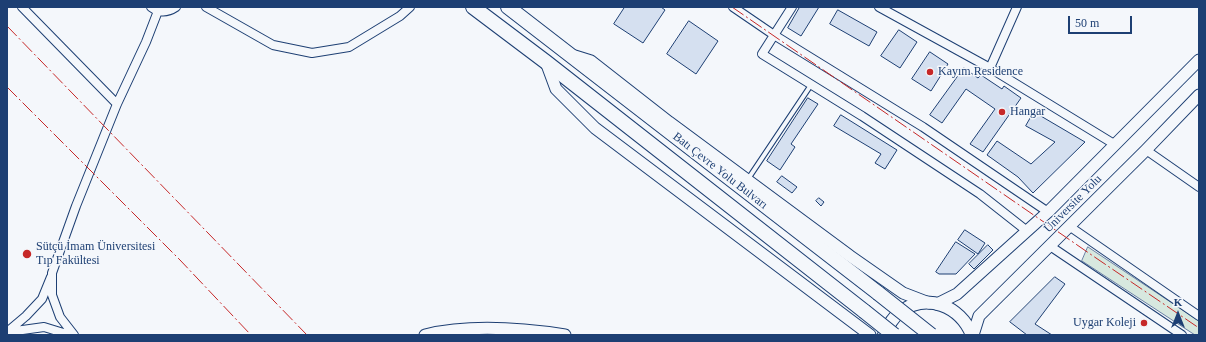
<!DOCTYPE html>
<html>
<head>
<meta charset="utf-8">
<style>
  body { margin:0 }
  #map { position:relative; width:1206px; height:342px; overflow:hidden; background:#f4f7fb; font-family:"Times New Roman",serif }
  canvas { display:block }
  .frame { position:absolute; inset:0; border:8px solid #1d3f73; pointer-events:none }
  .north { position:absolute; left:1158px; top:294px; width:40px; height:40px; -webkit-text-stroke:3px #f4f7fb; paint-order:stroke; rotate:0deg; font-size:11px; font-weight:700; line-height:16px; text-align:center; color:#1d3f73 }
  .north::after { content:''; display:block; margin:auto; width:14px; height:18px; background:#1d3f73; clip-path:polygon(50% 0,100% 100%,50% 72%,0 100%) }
  .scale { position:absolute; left:1068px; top:16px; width:64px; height:18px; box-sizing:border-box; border:2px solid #1d3f73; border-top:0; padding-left:5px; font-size:12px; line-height:14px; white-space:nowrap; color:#1d3f73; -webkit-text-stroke:3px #f4f7fb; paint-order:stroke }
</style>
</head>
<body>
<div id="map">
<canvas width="1206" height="342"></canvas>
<div class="frame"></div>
<div class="north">K</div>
<div class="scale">50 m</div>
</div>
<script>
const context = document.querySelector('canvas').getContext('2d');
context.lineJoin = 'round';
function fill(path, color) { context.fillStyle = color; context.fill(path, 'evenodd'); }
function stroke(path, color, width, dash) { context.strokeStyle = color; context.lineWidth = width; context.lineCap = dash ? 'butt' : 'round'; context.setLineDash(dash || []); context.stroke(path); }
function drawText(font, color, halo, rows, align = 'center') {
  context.font = font + ' "Times New Roman",serif'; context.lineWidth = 3; context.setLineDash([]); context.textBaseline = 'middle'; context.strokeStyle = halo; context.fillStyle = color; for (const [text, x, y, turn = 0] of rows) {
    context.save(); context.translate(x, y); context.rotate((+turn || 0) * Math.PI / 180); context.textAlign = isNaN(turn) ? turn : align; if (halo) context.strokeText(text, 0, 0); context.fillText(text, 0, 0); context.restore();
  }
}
const green = new Path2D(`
  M1088 247 1199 321V335H1195L1082 261Z`);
const building = new Path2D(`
  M625 7H661L665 10 643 43 614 24Z
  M800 7H819L801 36 788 28Z
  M838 10 877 32 869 46 830 24Z
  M689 21 718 41 696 74 667 54Z
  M899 30 917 42 900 68 881 56Z
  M930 52 948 64 931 91 912 79Z
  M964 68 978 78 981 75 1002 89 1004 86 1021 98 983 152 970 144 995 109 966 89 942 123 930 115Z
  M808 98 818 104 791 144 795 147 780 170 767 161Z
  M1034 112 1085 142 1033 193 1018 177 987 155 997 141 1031 164 1055 142 1026 126Z
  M841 115 897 150 885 169 875 163 881 154 834 126Z
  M782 176 797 187 792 193 777 182Z
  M819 198 824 202 821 206 816 201Z
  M965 230 985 243 978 254 958 240Z
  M956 242 975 254 956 274H939L936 272Z
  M988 245 993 250 974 269 969 264Z
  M1055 277 1065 284 1035 324 1052 335H1027L1010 322Z`);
const lane = new Path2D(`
  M748 179 811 85`);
const street = new Path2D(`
  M22 7 117 104
  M151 7C159 13 167 13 176 7
  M206 7 273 45 312 53 349 47 400 16 410 7
  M733 7 774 35 923 127 1048 212
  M792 7 762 54 862 116 980 194 1027 231
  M879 7 990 68 1114 144
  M990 68 1017 7
  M1146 150 1199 187
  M1069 226 1199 316
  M1050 246 1182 335
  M7 332 26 316 42 299 51 277
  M8 332 44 327 70 335
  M74 335 60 317 52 295V273L76 206 117 104 146 42 158 11`);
const secondary = new Path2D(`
  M575 56 591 61 669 122 850 256 903 293 929 303
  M546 62 556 89 595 128 870 335
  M937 304 957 294 1048 212 1199 60
  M425 335C470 324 520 328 565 335
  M973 335 979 316 1146 150 1199 95`);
const primary = new Path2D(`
  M884 335C888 326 892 318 900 312 927 292 960 306 972 335`);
const highway = new Path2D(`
  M473 7 546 62 864 311
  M508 7 878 293`);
const highwayBridge = new Path2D(`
  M878 293 931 335
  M864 311 894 335`);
const power = new Path2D(`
  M732 7 1096 258 1199 328
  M7 26 307 335
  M7 87 180 260 251 335`);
const markers = [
  [930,72,4,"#c62828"],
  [1002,112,4,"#c62828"],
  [27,254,5,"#c62828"],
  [1144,323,4,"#c62828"]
];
const poiNames = [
  ["Kayım Residence",938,72],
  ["Hangar",1010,112],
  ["Sütçü İmam Üniversitesi",36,247],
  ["Tıp Fakültesi",36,261],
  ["Uygar Koleji",1136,323,"right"]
];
const streetNames = [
  ["Batı Çevre Yolu Bulvarı",720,171,38],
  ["Üniversite Yolu",1073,204,-45]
];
fill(green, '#d7e8df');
stroke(green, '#687fa3', 1);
fill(building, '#d5e0f0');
stroke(building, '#1d3f73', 1);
stroke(lane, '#1d3f73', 6);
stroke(street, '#1d3f73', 10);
stroke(secondary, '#1d3f73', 13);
stroke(primary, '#1d3f73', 14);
stroke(highway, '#1d3f73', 16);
stroke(lane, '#f4f7fb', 4);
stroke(street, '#f4f7fb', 8);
stroke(secondary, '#f4f7fb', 11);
stroke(primary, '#f4f7fb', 12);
stroke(highway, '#f4f7fb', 14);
stroke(highwayBridge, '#1d3f73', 16, []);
stroke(highwayBridge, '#f4f7fb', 14);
stroke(power, '#c62828', 1, [14, 3, 2, 3]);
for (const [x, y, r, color] of markers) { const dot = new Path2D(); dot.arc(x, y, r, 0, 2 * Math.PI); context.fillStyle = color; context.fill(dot); stroke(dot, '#f4f7fb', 1.5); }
drawText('12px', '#1d3f73', '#f4f7fb', poiNames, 'left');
drawText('12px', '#1d3f73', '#f4f7fb', streetNames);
</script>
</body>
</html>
